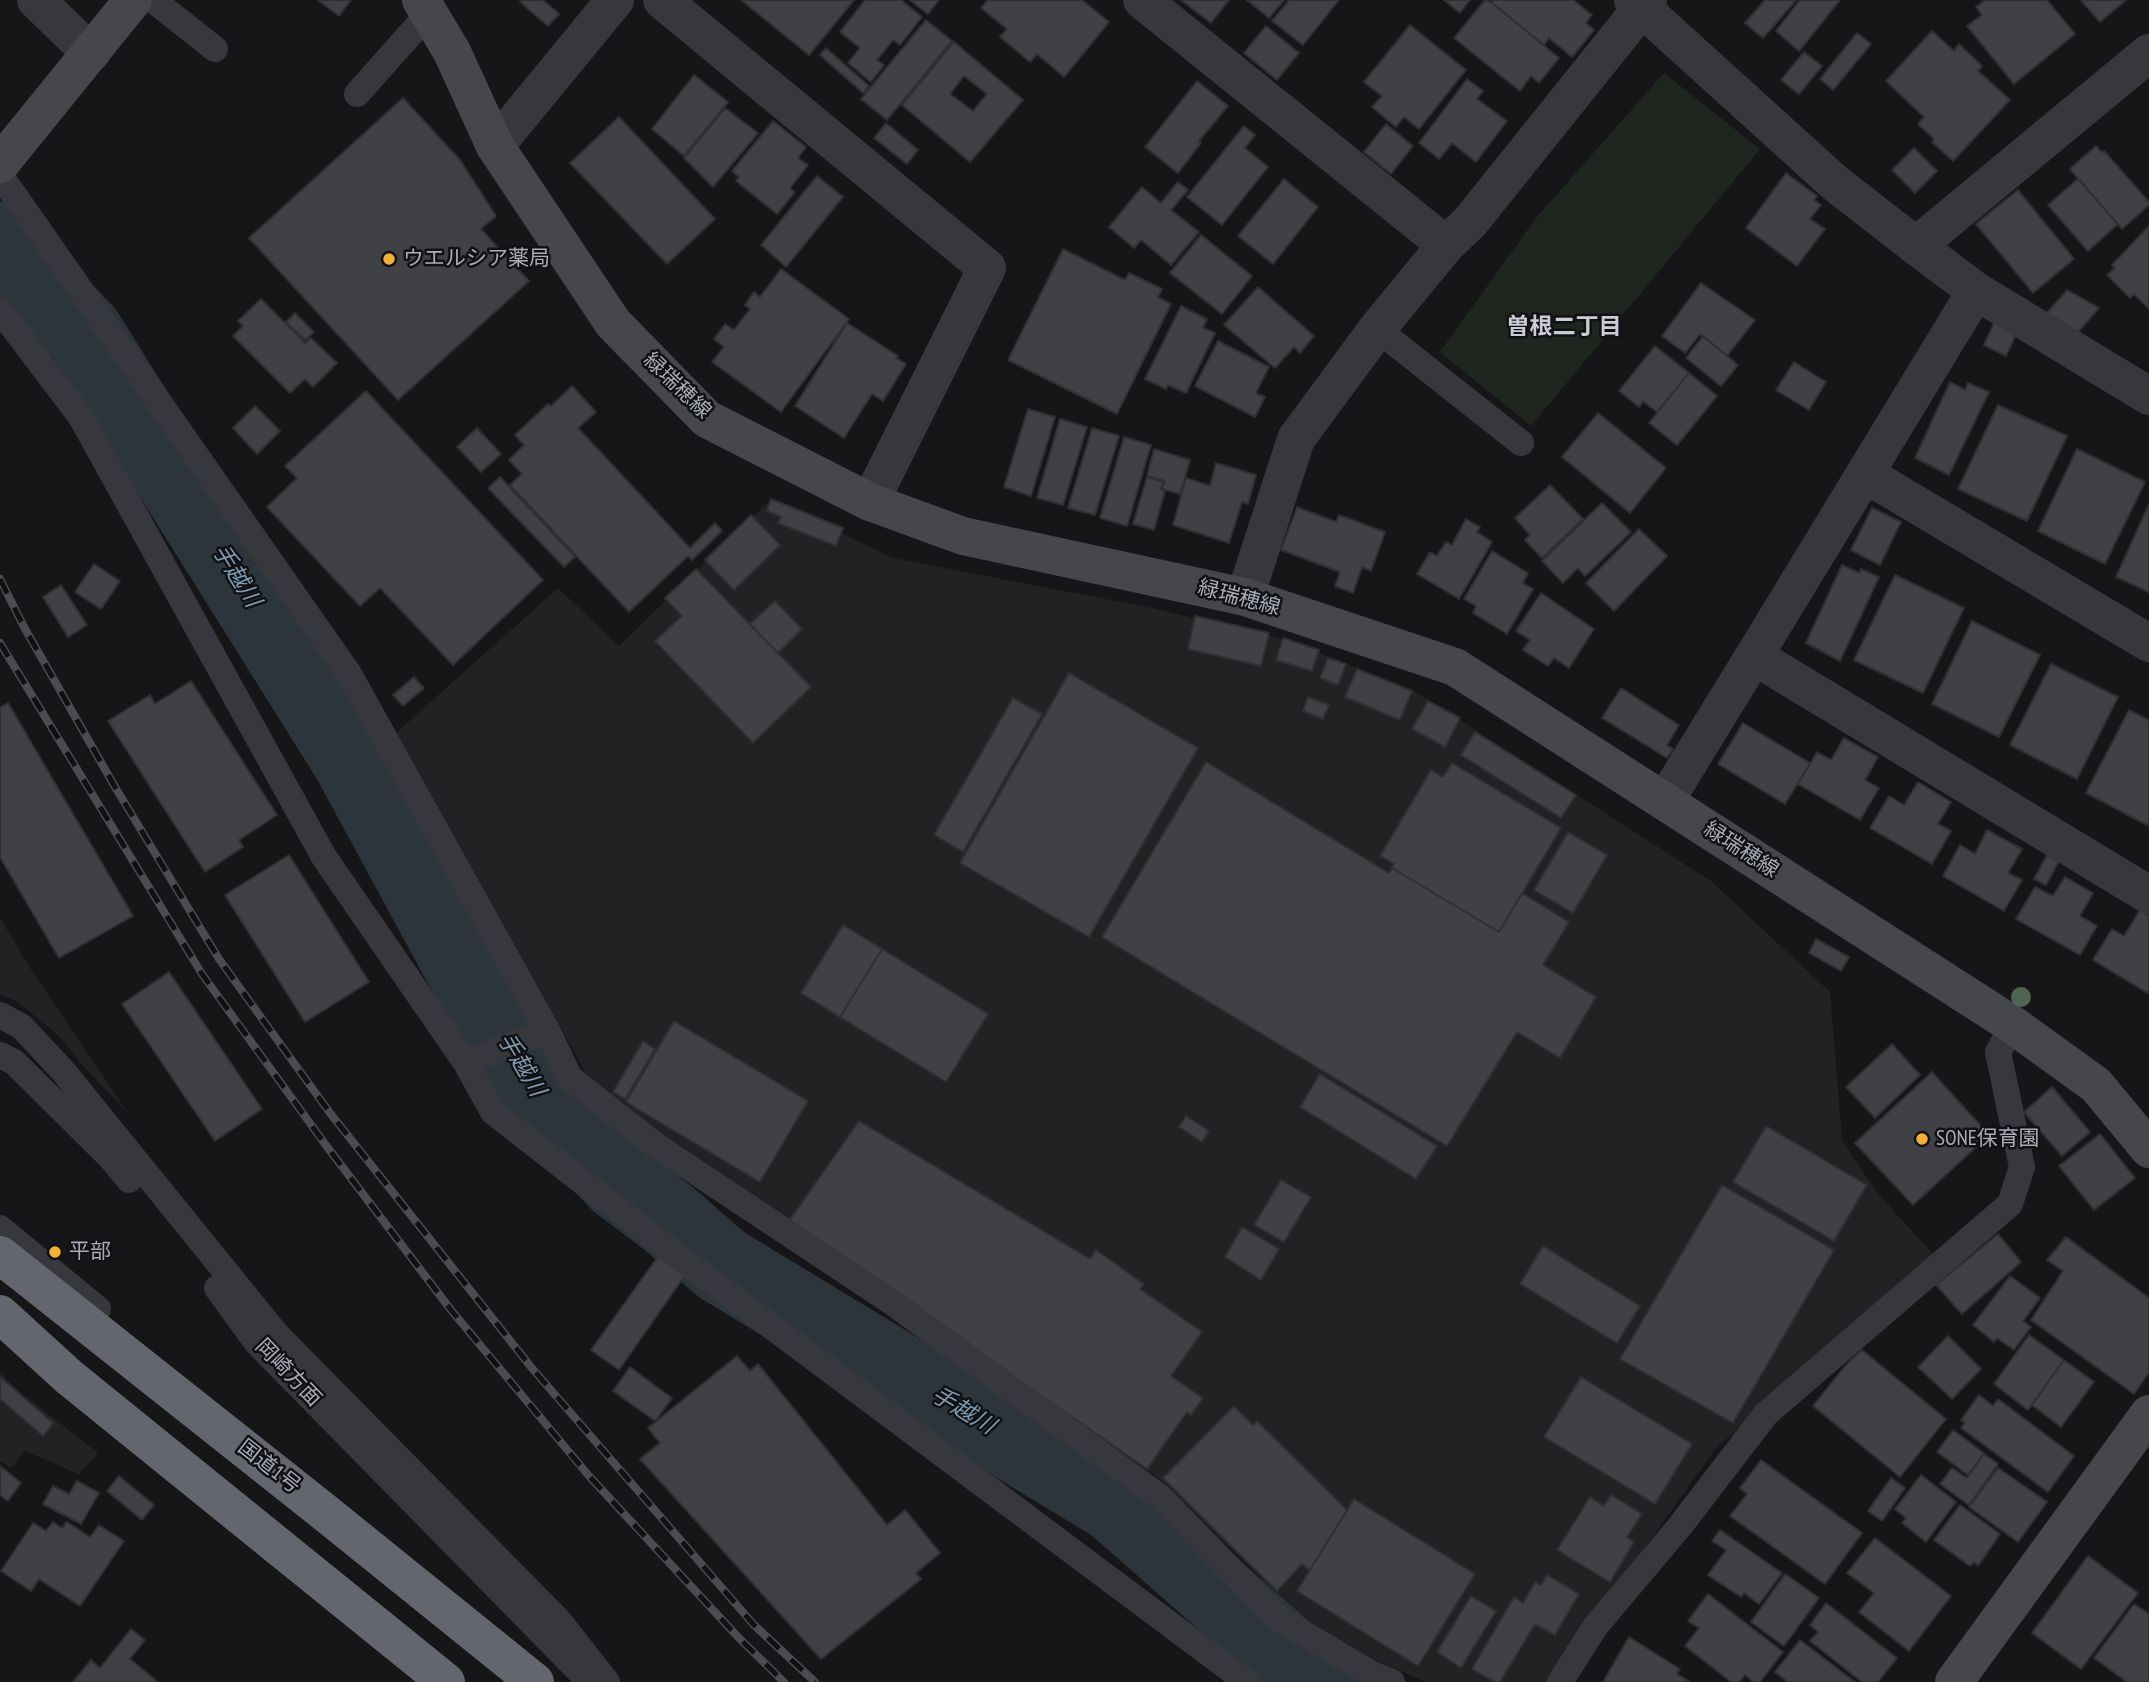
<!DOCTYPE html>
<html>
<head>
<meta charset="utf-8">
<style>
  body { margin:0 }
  canvas { display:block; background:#161618 }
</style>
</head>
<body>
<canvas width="2149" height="1682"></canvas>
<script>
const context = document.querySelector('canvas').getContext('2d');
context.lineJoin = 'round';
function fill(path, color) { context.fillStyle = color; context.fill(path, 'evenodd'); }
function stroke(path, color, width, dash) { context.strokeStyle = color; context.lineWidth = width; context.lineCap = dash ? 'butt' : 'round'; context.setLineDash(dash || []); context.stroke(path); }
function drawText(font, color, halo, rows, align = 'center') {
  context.font = font + ' "PT Sans Narrow","Noto Sans JP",sans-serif'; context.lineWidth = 5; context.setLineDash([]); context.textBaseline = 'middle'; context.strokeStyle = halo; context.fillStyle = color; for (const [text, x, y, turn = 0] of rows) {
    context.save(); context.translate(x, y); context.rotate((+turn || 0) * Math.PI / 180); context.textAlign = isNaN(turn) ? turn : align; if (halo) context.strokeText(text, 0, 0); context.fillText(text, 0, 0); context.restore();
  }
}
const built = new Path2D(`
  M770 500 893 558 1152 608 1289 641 1413 690 1711 881 1830 992 1842 1140 1878 1194 1934 1255 1716 1448 1549 1682H1427L1345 1648 1294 1610 1158 1478 617 1109 591 1082 396 733 558 588 619 646Z
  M0 918 30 968 128 1113 87 1070 58 1035 17 1001 0 995Z
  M0 1373 20 1392 98 1453 79 1474 25 1451 11 1468 0 1461Z`);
const green = new Path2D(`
  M1664 73 1760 149 1531 426 1440 352 1536 218Z`);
const river = new Path2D(`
  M0 241 10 255 84 333 351 759 460 960 535 1093 620 1182 668 1218 722 1265 1116 1504 1310 1675 1324 1682`);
const building = new Path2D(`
  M318 0H351L339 16Z
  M522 0H543L559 14 548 26 520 2Z
  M741 0H854L809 55Z
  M865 0H901L922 17 900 45 893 40 877 60 884 65 871 82 848 63 860 48 840 32Z
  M910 0H939L928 14Z
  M988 0H1082L1109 22 1064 77 1037 54 1030 62 1000 37 1007 29 981 8Z
  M1181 0H1229L1211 23Z
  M1247 0H1284L1269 18Z
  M1289 0H1339L1303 45 1272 21Z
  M1444 0H1470L1460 13Z
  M1485 0 1491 2 1559 58 1539 83 1531 76 1520 91 1454 38Z
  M1493 0H1573L1592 15 1586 23 1594 30 1572 57 1549 38 1544 45 1491 2Z
  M1765 0H1796L1763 38 1745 23Z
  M1800 0H1840L1799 51 1776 31Z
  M1985 0H2047L2075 34 2014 84 1967 26 1982 15 1976 7Z
  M2081 0H2126L2100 22Z
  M926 20 952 41 887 120 861 99Z
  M1410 25 1466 70 1419 129 1404 117 1396 127 1372 107 1382 96 1364 82Z
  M1266 26 1299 53 1277 80 1244 53Z
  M1932 31 1954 51 1959 44 1982 66 1978 71 2010 100 1953 161 1932 142 1934 139 1918 124 1924 117 1886 81Z
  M1857 33 1871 44 1833 90 1820 79Z
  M954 42 1023 100 970 162 902 105ZM964 76 987 94 973 111 950 94Z
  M826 48 869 86 863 93 820 55Z
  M1804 52 1822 66 1799 94 1781 80Z
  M694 75 728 102 684 156 652 129Z
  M1467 79 1483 91 1477 99 1507 121 1476 162 1452 143 1439 159 1419 143Z
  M1197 81 1228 106 1199 141 1201 143 1178 173 1145 147Z
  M403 98 460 160 496 216 481 229 529 281 398 400 249 238Z
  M725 108 758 133 713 187 684 158Z
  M619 117 715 219 667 264 570 163Z
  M773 121 806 147 798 158 808 165 790 188 795 192 777 214 736 181 739 177 732 171Z
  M886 123 918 150 907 164 874 138Z
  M1386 124 1413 146 1391 174 1364 152Z
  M1244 126 1255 135 1245 148 1268 167 1222 225 1187 197Z
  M2096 146 2102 152 2104 151 2149 202V205L2122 229 2070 169Z
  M1914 148 1937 171 1915 193 1892 170Z
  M1786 173 1817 196 1814 200 1821 205 1810 219 1825 229 1797 266 1746 228Z
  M817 176 843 197 786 267 761 245Z
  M1284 179 1318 207 1273 264 1238 236Z
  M2078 179 2118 224 2088 251 2048 205Z
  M1178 182 1188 190 1171 210 1199 232 1171 265 1141 240 1134 248 1109 227 1142 187 1161 203Z
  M2018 190 2074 259 2033 293 1976 224Z
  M2149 226V307L2148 308 2134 294 2130 298 2107 275 2115 268 2112 265Z
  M1201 235 1252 276 1222 314 1170 273Z
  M1063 249 1125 280 1129 273 1162 289 1158 297 1171 304 1117 414 1008 360Z
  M781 269 849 319 781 412 712 362 724 347 714 339 725 324 734 330 750 309 745 305 754 292 760 297Z
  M1701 283 1755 320 1727 356 1700 334 1685 353 1662 336Z
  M1258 287 1314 336 1300 353 1294 347 1275 368 1224 325Z
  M2067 290 2099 308 2078 332 2046 314Z
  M261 299 305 343 311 338 337 363 313 387 305 379 290 393 233 336 243 326 238 321Z
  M1181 306 1207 319 1203 328 1215 333 1186 393 1168 385 1166 389 1145 379Z
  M295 313 314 332 305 340 286 322Z
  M1995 321 2017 332 2006 356 1984 345Z
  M847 323 898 356 896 358 906 364 883 401 872 394 844 438 795 406Z
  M1703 336 1738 365 1721 386 1686 358Z
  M1218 341 1269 367 1256 393 1265 397 1255 417 1195 386Z
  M1655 346 1689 373 1657 412 1643 401 1639 407 1619 391Z
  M1794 362 1826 382 1809 410 1776 390Z
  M1689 373 1717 396 1677 445 1649 423Z
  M1950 382 1965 390 1968 383 1989 392 1949 475 1915 458Z
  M572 386 596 412 578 428 690 548 715 523 722 531 692 560 688 556 629 612 510 485 522 474 509 460 524 445 515 435 548 404 551 406Z
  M366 391 543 580 453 665 380 588 360 606 267 507 297 478 285 466Z
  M1998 405 2067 436 2027 521 1958 489Z
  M255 406 280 431 257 454 233 428Z
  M1028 409 1055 417 1031 496 1004 487Z
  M1598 413 1666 468 1630 513 1562 457Z
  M1060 419 1087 427 1063 505 1037 498Z
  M477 428 501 454 481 472 457 447Z
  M1092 428 1119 436 1095 515 1068 508Z
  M1124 437 1151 445 1127 526 1100 518Z
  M1154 449 1190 460 1180 494 1162 489 1165 481 1147 476Z
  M2077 449 2145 482 2105 564 2038 531Z
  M1216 463 1256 475 1248 504 1242 502 1229 543 1173 525 1186 478 1210 486Z
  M500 477 575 557 564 567 488 488Z
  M1147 477 1163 482 1161 489 1165 491 1154 530 1133 524Z
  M1550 485 1583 519 1542 558 1525 540 1530 535 1515 518Z
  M771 499 843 528 836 546 778 523 781 517 767 511Z
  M1602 503 1631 532 1585 576 1578 568 1563 583 1542 561Z
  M2149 504V592L2116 577Z
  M1297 507 1336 522 1339 515 1385 532 1371 571 1362 567 1353 593 1335 586 1340 572 1281 550Z
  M1872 508 1901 522 1880 565 1851 550Z
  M751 515 780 545 734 590 705 560Z
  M1466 519 1480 527 1477 532 1492 542 1459 599 1417 574 1430 552 1437 556 1446 542 1452 545Z
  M1639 529 1667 556 1614 611 1586 583Z
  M1492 551 1528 573 1523 583 1533 589 1507 634 1473 613 1476 606 1464 599Z
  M94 564 120 581 101 609 75 592Z
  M1842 565 1859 573 1861 569 1879 577 1840 661 1806 643Z
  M696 569 811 687 753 743 655 641 682 616 665 598Z
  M1895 575 1964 608 1923 693 1854 660Z
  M61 585 87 625 68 637 43 597Z
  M1541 593 1594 629 1569 668 1554 658 1548 666 1523 650 1530 640 1516 631Z
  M775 601 802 629 778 653 750 624Z
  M1195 616 1269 633 1261 666 1188 649Z
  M1972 621 2040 655 1999 737 1932 704Z
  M1283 638 1319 650 1312 671 1276 660Z
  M1328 658 1346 664 1338 685 1320 678Z
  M2051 664 2118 697 2077 779 2010 745Z
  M1357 669 1412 691 1400 720 1345 697Z
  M1069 673 1198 748 1089 937 960 863Z
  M414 677 424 688 403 706 393 695Z
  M191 681 277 815 239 840 243 847 205 872 108 721 150 695 155 704Z
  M1621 688 1679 725 1667 745 1673 749 1667 758 1602 718Z
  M1308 697 1329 705 1323 719 1303 711Z
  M1013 698 1042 714 963 852 934 835Z
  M1428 701 1460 718 1445 747 1412 729Z
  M8 703 133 916 59 958 0 857V708Z
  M2129 710 2149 720V826L2086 793Z
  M1743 723 1810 763 1785 804 1718 764Z
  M1475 732 1576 795 1561 818 1461 755Z
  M1844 738 1878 757 1865 780 1879 788 1860 820 1798 784 1817 752 1831 760Z
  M1206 762 1389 873 1392 868 1499 932 1522 893 1569 922 1543 965 1596 997 1560 1058 1517 1032 1447 1146 1102 937Z
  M1452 763 1561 828 1499 932 1392 868 1394 864 1380 856 1431 770 1443 777Z
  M1918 782 1951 802 1938 824 1951 831 1932 864 1870 828 1889 796 1904 805Z
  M1987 830 2022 849 2008 873 2022 880 2004 911 1943 876 1960 845 1975 854Z
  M1568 832 1607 855 1573 913 1534 890Z
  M289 855 369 982 305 1022 225 895Z
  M2047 855 2059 861 2046 885 2034 879Z
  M2065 877 2093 893 2080 916 2097 926 2080 955 2016 919 2035 887 2053 896Z
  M2140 910 2149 916V994L2093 960 2112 929 2124 936Z
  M843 925 882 949 840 1017 801 993Z
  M1816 939 1849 957 1841 971 1809 953Z
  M882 949 988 1014 946 1082 840 1017Z
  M169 972 262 1109 215 1141 122 1004Z
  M674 1021 808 1101 760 1182 626 1102Z
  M643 1041 655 1049 625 1099 613 1092Z
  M1892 1044 1920 1075 1875 1118 1846 1087Z
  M1932 1072 1989 1135 1913 1205 1855 1143Z
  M1320 1074 1437 1146 1416 1179 1300 1107Z
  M2052 1087 2090 1132 2062 1156 2024 1112Z
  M1186 1116 1209 1131 1202 1142 1179 1127Z
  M859 1121 1090 1259 1096 1250 1144 1284 1140 1289 1202 1332 1171 1376 1203 1398 1191 1415 1187 1412 1147 1469 789 1221Z
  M1766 1126 1867 1185 1834 1241 1733 1182Z
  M2100 1134 2135 1178 2094 1210 2059 1166Z
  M1281 1180 1311 1197 1284 1242 1254 1225Z
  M1722 1185 1834 1250 1733 1423 1620 1359Z
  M1242 1227 1279 1249 1261 1280 1225 1257Z
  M1998 1234 2021 1262 1962 1314 1936 1285Z
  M2066 1237 2149 1298V1372L2134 1394 2031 1320 2063 1271 2047 1260Z
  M1543 1246 1640 1306 1617 1343 1520 1284Z
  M659 1255 686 1274 619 1370 591 1350Z
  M2010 1276 2040 1298 2023 1321 2031 1327 2014 1350 1997 1338 1994 1342 1973 1325Z
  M2029 1335 2064 1360 2028 1410 1994 1384Z
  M1948 1336 1981 1369 1952 1399 1918 1367Z
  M1862 1350 1946 1419 1900 1477 1813 1406 1845 1366Z
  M737 1356 750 1371 758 1364 887 1525 905 1510 940 1553 916 1573 921 1579 821 1659 640 1459 660 1443 648 1428Z
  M2064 1360 2094 1382 2061 1427 2032 1405Z
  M630 1367 672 1398 655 1421 613 1391Z
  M0 1377 53 1423 43 1436 0 1399Z
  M1581 1377 1692 1444 1655 1504 1544 1437Z
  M1979 1395 1993 1406 1998 1399 2074 1456 2048 1492 1961 1428 1965 1423 1961 1420Z
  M1234 1406 1253 1425 1257 1421 1347 1510 1310 1570 1302 1564 1277 1591 1163 1478Z
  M1953 1430 1984 1453 1968 1475 1937 1452Z
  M1984 1454 1998 1464 1969 1505 1940 1484 1952 1468 1967 1478Z
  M1761 1460 1862 1533 1825 1584 1730 1516 1747 1494 1740 1488Z
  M0 1466 21 1483 8 1501 0 1495Z
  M1998 1468 2047 1502 2018 1542 1969 1507Z
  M1921 1475 1956 1502 1926 1542 1902 1523 1906 1518 1895 1509Z
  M119 1476 154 1505 142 1520 107 1491Z
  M1891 1478 1905 1488 1882 1521 1868 1511Z
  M77 1481 99 1493 81 1524 43 1504 53 1486 69 1494Z
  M1611 1495 1642 1514 1627 1537 1634 1542 1610 1582 1557 1550 1590 1497 1604 1506Z
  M1354 1499 1475 1574 1418 1666 1297 1591Z
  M1960 1505 2000 1534 1978 1566 1974 1562 1970 1566 1934 1540Z
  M53 1522 62 1528 67 1522 90 1537 99 1525 124 1541 80 1606 39 1579 31 1591 1 1571 33 1523 46 1531Z
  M1720 1530 1782 1573 1759 1604 1744 1593 1741 1597 1708 1575 1726 1550 1712 1541Z
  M1875 1538 1951 1596 1909 1651 1859 1612 1874 1593 1847 1573Z
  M2088 1556 2138 1593 2081 1669 2032 1633Z
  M1785 1574 1819 1598 1784 1646 1751 1622Z
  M1547 1575 1579 1594 1555 1635 1535 1624 1500 1682H1495L1472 1669 1514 1597 1523 1603 1535 1582 1541 1585Z
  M1708 1594 1783 1652 1760 1682H1754L1745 1675 1739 1682H1731L1685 1646 1699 1628 1688 1621Z
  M1471 1596 1496 1611 1461 1668 1437 1652Z
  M1826 1603 1897 1658 1878 1682H1862L1810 1641 1818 1632 1810 1625Z
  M2134 1604 2149 1614V1682H2127L2094 1658Z
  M131 1629 145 1640 130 1659 158 1682H73L91 1660 100 1668Z
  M1629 1637 1680 1669 1677 1674 1690 1682H1603Z
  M1800 1640 1855 1682H1788L1775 1672Z`);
const lane = new Path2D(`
  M153 0 215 49
  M357 94 429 13
  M0 175 349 674 547 1030 570 1078 655 1145 893 1303 1160 1497 1279 1619 1370 1673 1392 1682
  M0 310 81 417 324 857 466 1063 493 1112 688 1264 1247 1682
  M1377 329 1521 443
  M0 1015 22 1027 63 1071 277 1335 559 1621 607 1682
  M0 1055 14 1062 110 1157 129 1180
  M466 1063 547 1030
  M0 1228 98 1309
  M217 1288 257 1343 585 1677
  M1560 1682 1595 1627 1680 1526 1766 1414 2010 1204 2022 1167 1998 1052 2013 1025`);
const street = new Path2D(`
  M36 0 91 53
  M662 0 987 268 870 502
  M1142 0 1446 245
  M1633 0 1835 183 1916 246 1976 291 2149 396
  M495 146 615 0
  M1916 246 2149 53
  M1976 291 1754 656 2149 895
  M1865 474 2149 643
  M1245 597 1296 439 1377 329 1446 245 1470 222 1648 0
  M1665 801 1754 656`);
const secondary = new Path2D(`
  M421 0 452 52 495 146 613 323 707 419 870 502 963 536 1245 597 1455 667 2013 1025 2096 1085 2149 1149
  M0 164 133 0
  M1954 1682 2149 1414`);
const highway = new Path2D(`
  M0 1255 323 1511 535 1682
  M0 1314 69 1377 446 1682`);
const rail = new Path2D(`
  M0 579 24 627 115 787 219 959 330 1113 531 1367 754 1625 815 1682
  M0 643 202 974 325 1144 451 1310 589 1476 738 1637 784 1682`);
const trees = [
  [2021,997]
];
const markers = [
  [389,259,7,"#f2b134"],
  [1922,1139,7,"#f2b134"],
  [55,1252,7,"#f2b134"]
];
const poiNames = [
  ["ウエルシア薬局",403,259],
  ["SONE保育園",1936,1139],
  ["平部",69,1252]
];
const streetNames = [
  ["緑瑞穂線",677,386,44],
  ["緑瑞穂線",1239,598,15],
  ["緑瑞穂線",1741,850,33],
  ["岡崎方面",288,1373,46],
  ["国道1号",269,1467,38]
];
const neighbourhoodNames = [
  ["曽根二丁目",1564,327]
];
const waterNames = [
  ["手越川",236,576,58],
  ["手越川",521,1065,59],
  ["手越川",963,1411,31]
];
fill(built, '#222225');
fill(green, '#1e261f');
stroke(river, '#2c353c', 79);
fill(building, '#404145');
stroke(building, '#303034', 2);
stroke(lane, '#37383d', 26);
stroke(street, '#37383d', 38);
stroke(secondary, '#45474d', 38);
stroke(highway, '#63666e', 38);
stroke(rail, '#4a4c52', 8);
stroke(rail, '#111113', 5, [16]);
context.fillStyle = '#506452';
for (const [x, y] of trees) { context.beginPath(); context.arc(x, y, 10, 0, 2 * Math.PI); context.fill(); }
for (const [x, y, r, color] of markers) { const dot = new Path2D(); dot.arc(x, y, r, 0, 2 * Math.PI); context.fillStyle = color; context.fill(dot); stroke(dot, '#111113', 2.5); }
drawText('21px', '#a8adb8', '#111113', poiNames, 'left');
drawText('21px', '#a8adb8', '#111113', streetNames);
drawText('bold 23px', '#c9ccd4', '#111113', neighbourhoodNames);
drawText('italic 23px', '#7f9bb3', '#111113', waterNames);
</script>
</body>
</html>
